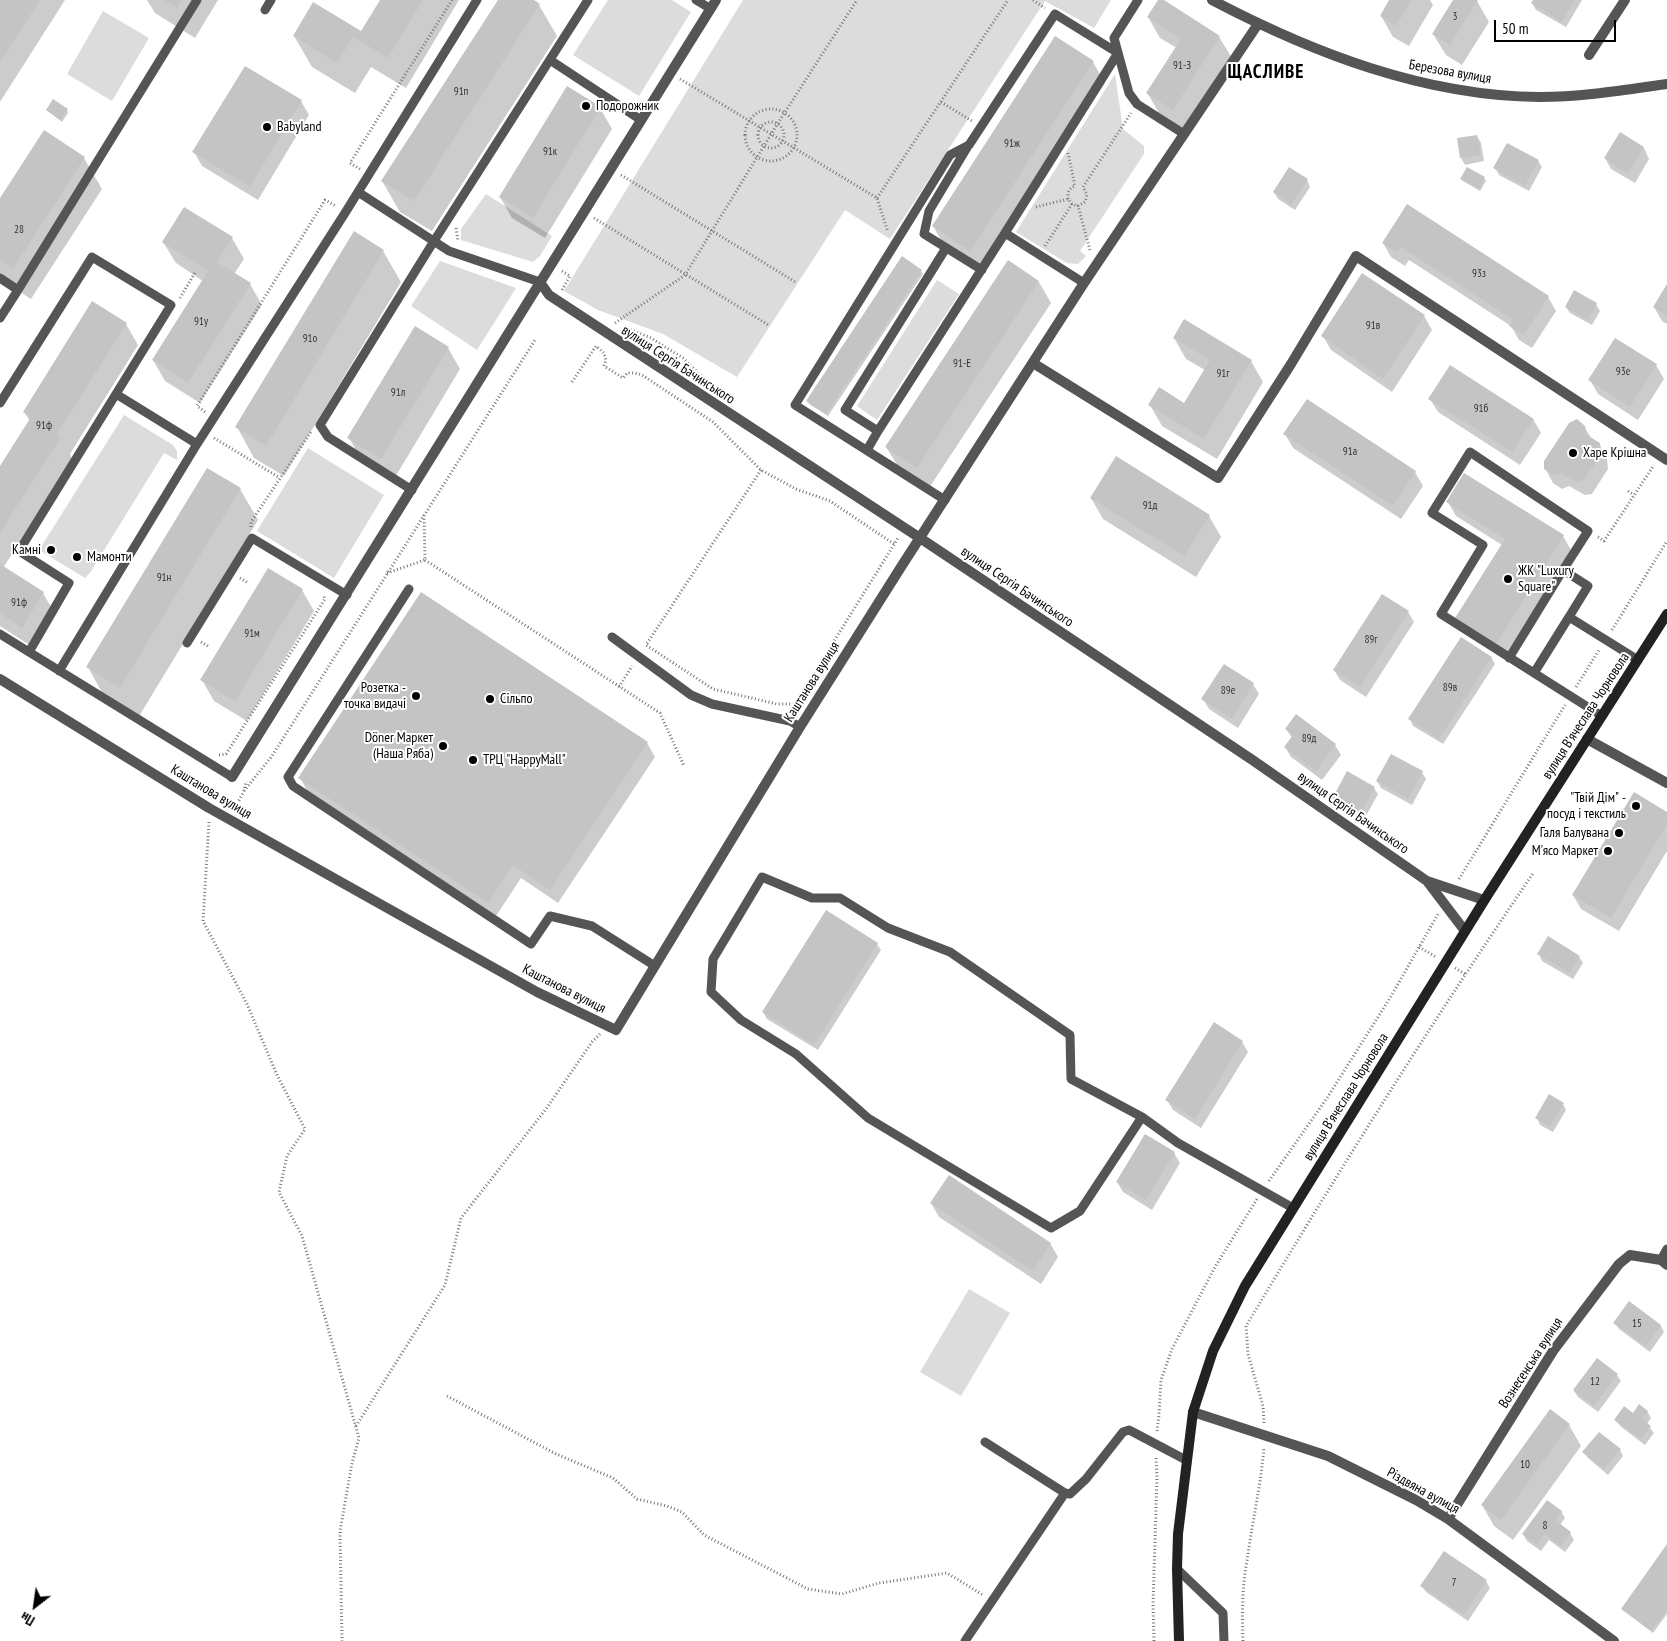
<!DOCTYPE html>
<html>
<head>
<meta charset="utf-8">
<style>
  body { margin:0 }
  #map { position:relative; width:1667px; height:1641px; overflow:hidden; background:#fff; font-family:"PT Sans Narrow",sans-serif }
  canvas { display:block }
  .north { position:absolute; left:10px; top:1581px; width:50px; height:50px; -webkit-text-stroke:4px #fff; paint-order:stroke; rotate:210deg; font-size:14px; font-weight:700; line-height:20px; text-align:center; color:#000 }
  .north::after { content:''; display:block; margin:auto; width:18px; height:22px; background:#000; clip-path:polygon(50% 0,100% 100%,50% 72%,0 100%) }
  .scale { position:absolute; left:1494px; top:20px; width:122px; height:22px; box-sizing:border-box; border:2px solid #000; border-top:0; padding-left:6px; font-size:15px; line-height:18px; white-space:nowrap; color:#000; -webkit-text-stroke:4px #fff; paint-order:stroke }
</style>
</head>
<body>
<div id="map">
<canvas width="1667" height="1641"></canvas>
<div class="north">Пн</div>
<div class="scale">50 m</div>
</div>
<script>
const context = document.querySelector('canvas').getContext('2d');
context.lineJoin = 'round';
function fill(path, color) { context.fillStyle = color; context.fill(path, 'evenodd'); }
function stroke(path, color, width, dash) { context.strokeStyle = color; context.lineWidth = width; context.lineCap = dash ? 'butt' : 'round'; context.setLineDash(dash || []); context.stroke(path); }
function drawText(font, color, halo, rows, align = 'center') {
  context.font = font + ' "PT Sans Narrow",sans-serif'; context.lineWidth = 4; context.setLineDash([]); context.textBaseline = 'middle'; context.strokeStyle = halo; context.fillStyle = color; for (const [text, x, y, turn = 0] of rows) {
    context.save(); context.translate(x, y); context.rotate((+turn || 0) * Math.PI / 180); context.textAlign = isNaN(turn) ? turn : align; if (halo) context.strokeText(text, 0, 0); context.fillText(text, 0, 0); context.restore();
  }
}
const green = new Path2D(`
  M608 0H672L691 12 639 96 573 55Z
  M743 0H1111L1094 28 1045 1 890 239 845 210 737 377 663 334 598 310 564 291Z
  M103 11 149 38 112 101 67 74Z
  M1115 74 1123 129 1144 146V154L1080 251 1086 256 1078 264 1067 263 1016 232Z
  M486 194 552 236 540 256 533 262 461 240V229Z
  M440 261 516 288 477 350 411 306Z
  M937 280 959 294 877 420 857 406Z
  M124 415 173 445 177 451V460L164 453 90 573 85 578 39 550Z
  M308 448 384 495 334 578 257 531Z
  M969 1289 1010 1313 961 1396 920 1372Z`);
const shadow = new Path2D(`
  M0 0H65L0 102Z
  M147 0H218L195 38 155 13Z
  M381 0H459L406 88 371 67 355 93 312 67 294 36 362 33Z
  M499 0H532L539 5 557 36 432 231 400 212 382 181Z
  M1159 0H1162L1219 37 1232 58 1185 131 1160 115 1148 94 1177 48 1160 38 1148 17Z
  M1390 0H1430L1433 5 1409 46 1393 37 1381 16Z
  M1455 0 1477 1 1489 22 1462 65 1446 55 1433 34Z
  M1534 0H1582L1566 27 1536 10 1532 3Z
  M1093 62 1105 83 982 271 945 247 933 226Z
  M245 67 301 101 309 115 258 200 202 166 194 152Z
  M600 108 612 129 545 238 512 218 500 197Z
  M47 110H67L68 113 62 122Z
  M1620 134 1644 148 1649 159 1635 183 1611 169 1605 158Z
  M1477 136 1481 143 1484 161 1465 165 1461 158 1458 139Z
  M84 158 102 189 31 299 0 279V201Z
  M1538 161 1542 167 1529 191 1499 175 1495 168Z
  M1467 168 1484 178 1486 181 1480 191 1463 181 1461 179Z
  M1307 180 1310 187 1295 210 1278 199 1274 192Z
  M1407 206 1548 297 1556 311 1532 348 1519 340 1511 326 1409 260 1405 266 1391 257 1383 243Z
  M232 238 244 259 234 274 250 284 262 305 200 403 165 381 153 360 203 281 176 263 163 242Z
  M383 251 401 282 284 476 254 458 237 427Z
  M1008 262 1039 282 1051 303 929 488 899 468 886 447Z
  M921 271 923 274 828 416 809 404 808 401Z
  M1667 287V324L1662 321 1654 307Z
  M1596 304 1600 311 1592 325 1570 313 1566 307Z
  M1424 316 1432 330 1392 392 1331 350 1323 336Z
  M126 324 138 345 70 454 72 459 3 568 43 593 55 614 34 648 0 626V468L30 421 24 412Z
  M1174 338 1251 361 1263 382 1217 459 1162 426 1150 405 1185 404 1205 370 1186 359Z
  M448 348 460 369 394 479 361 459 349 438Z
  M1656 365 1664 379 1638 420 1598 394 1590 380Z
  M1430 399 1533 419 1541 433 1520 465 1438 412Z
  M1584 427 1592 439 1599 444 1607 458 1608 469 1592 494 1585 495 1569 486 1562 489 1553 483 1545 468Z
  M1285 434 1415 472 1423 486 1401 519 1293 448Z
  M207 469 240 489 258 520 138 718 105 698 88 667Z
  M1091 498 1209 516 1221 537 1196 577 1103 519Z
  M1448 502 1563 536 1571 550 1504 657 1465 632 1502 545 1456 516Z
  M302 590 314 611 247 721 214 701 202 680Z
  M1408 612 1414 622 1366 697 1340 680 1334 670Z
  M1491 657 1495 664 1443 744 1413 726 1410 719Z
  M1253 684 1259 694 1238 728 1209 709 1203 699Z
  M1286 729 1335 745 1341 755 1322 780 1291 757 1285 747 1292 738Z
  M647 743 655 757 558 903 521 878 496 916 308 792 300 778Z
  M1422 772 1426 779 1412 805 1381 788 1377 781Z
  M1374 788 1378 794 1366 816 1337 801V803L1364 818 1363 820 1337 806 1333 799Z
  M1667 813V851L1619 931 1581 909 1573 895Z
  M877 944 881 950 818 1050 767 1019 763 1012Z
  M1539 954 1579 957 1583 963 1573 979 1542 961Z
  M1242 1042 1248 1052 1201 1128 1173 1110 1167 1100Z
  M1563 1104 1566 1110 1553 1132 1540 1125 1537 1118Z
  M1174 1153 1180 1163 1152 1210 1123 1192 1117 1182Z
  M931 1203 1050 1243 1058 1257 1041 1284 939 1217Z
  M1629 1303 1661 1326 1664 1332 1650 1352 1619 1329 1615 1323Z
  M1617 1375 1621 1381 1598 1412 1578 1397 1574 1391Z
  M1647 1411 1651 1418 1647 1424 1654 1433 1645 1445 1620 1426 1616 1420Z
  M1569 1425 1581 1446 1513 1540 1494 1526 1482 1505Z
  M1620 1450 1623 1456 1608 1475 1588 1458 1584 1452Z
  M1561 1511 1565 1518 1560 1525 1570 1533 1574 1540 1565 1552 1549 1540 1541 1551 1527 1541 1523 1534Z
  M1667 1546V1614L1653 1633 1622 1609Z
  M1444 1553 1486 1581 1490 1588 1468 1621 1426 1592 1422 1586Z`);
const building = new Path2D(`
  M0 0H40L0 62Z
  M164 0H181L177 8Z
  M380 0H423L388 58 353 37 337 63 293 36 313 2 361 31Z
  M498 0H534L540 4 414 201 381 181Z
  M1158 0H1164L1220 36 1173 110 1146 93 1181 39 1147 17Z
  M1389 0H1412L1396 26 1380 16Z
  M1453 0H1478L1450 45 1432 34Z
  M1533 0H1575L1562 22 1531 3Z
  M1055 36 1094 61 970 251 932 226Z
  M245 66 302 100 250 187 192 152Z
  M567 86 601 107 533 218 499 197Z
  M53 99 68 109 60 120 46 110Z
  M44 130 85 157 13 269 0 261V198Z
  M1620 132 1644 147 1628 174 1604 158Z
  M1477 135 1481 155 1460 158 1457 138Z
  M1507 143 1539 160 1525 186 1493 168Z
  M1289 167 1308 179 1291 205 1273 192Z
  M1467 167 1485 177 1479 189 1460 179Z
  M1407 204 1549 296 1524 335 1509 326 1513 320 1401 247 1397 252 1382 243Z
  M184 207 233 237 217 262 251 283 188 383 152 360 208 271 162 242Z
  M354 231 384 250 266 446 235 427Z
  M902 256 922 270 826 414 806 401Z
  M1008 260 1039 281 917 468 885 447Z
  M1362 273 1425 315 1383 379 1321 336Z
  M1667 284V316L1653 307Z
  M1574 290 1597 303 1588 320 1565 307Z
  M92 301 127 323 57 434 61 437 0 533V466L31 417 23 412Z
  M1184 319 1252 360 1204 439 1148 405 1159 387 1184 403 1210 360 1173 338Z
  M415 326 449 347 381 459 347 438Z
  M1615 338 1657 364 1630 407 1588 380Z
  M1450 365 1534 419 1512 452 1428 399Z
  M1307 399 1416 471 1393 506 1283 434Z
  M1577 419 1585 426 1587 435 1600 443 1601 454 1584 480 1576 482 1561 473 1553 475 1544 469V461L1569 423Z
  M1116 456 1210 515 1184 556 1090 498Z
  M207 468 241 488 120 688 86 667Z
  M1464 473 1564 535 1496 644 1455 618 1505 539 1446 502Z
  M0 564 44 592 22 628 0 613Z
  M268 568 303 589 235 701 200 680Z
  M421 592 648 742 550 890 513 865 488 903 298 778Z
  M1382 594 1409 611 1360 687 1333 670Z
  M1461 637 1492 657 1439 739 1408 719Z
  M1224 664 1254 683 1232 719 1201 699Z
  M1296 714 1336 744 1316 771 1284 747 1293 735 1285 729Z
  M1391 754 1423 771 1408 799 1376 781Z
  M1347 771 1375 787 1360 814 1332 799Z
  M1634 792 1667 812V824L1611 918 1572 895Z
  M826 910 878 943 814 1045 762 1012Z
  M1548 936 1580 956 1570 973 1537 954Z
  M1214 1022 1243 1041 1195 1119 1165 1100Z
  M1549 1094 1564 1103 1550 1127 1535 1118Z
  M1145 1134 1175 1152 1146 1200 1116 1182Z
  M949 1175 1051 1243 1033 1271 930 1203Z
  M1629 1301 1661 1325 1646 1346 1613 1323Z
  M1597 1358 1618 1374 1594 1406 1573 1390Z
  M1639 1404 1648 1411 1642 1419 1651 1426 1641 1439 1614 1420 1624 1406 1633 1413Z
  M1550 1409 1570 1424 1501 1520 1481 1505Z
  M1599 1432 1621 1449 1604 1469 1582 1452Z
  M1547 1500 1562 1511 1555 1520 1571 1532 1561 1546 1545 1534 1537 1545 1522 1534Z
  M1667 1544V1609L1651 1631 1621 1609Z
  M1444 1551 1487 1580 1464 1615 1420 1586Z`);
const path = new Path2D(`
  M1033 0 1045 8
  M680 79 877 198 888 232
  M941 102 972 121
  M745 135a26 26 0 1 1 52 0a26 26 0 1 1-52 0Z
  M758 135a13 13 0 1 1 26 0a13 13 0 1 1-26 0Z
  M360 169 350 163 452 0
  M621 175 797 283
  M877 198 1008 0
  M1068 199C1068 192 1068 189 1075 186L1068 153
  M1036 207 1068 199 1072 204 1078 206
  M594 218 770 326
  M456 228 458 241
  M1045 246 1072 204
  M1090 250 1078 206 1085 202 1087 195 1083 187 1131 113
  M562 271 570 276 562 290
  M180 298 196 271
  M615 323 685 275 778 123 857 0
  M624 327 651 338 683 358 707 382
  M572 382 596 346 604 353 606 360 604 366 623 378 627 373H635L642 375 713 422 761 470 796 489 830 501 894 544
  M205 412 197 406 325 200 336 206
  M214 438 280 478
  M761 470 646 645 713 689 777 704H795L898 538
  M1628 491 1634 495
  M251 527V522L311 432
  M1598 537 1604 541 1654 465
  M425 560 660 713 684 766
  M387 573 425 560 424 515
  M240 578 248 583
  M1612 630 1667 541
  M201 642 208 646
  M619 687 632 666
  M1576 687 1599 650
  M219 755 226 754 325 599 324 596
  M244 791 272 756 535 340
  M234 810 244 791 246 781
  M209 822 203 921 247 1004 277 1075 305 1129 287 1156 279 1192 302 1236 359 1438 352 1463 340 1531 342 1641
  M1459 879 1565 705
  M1419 947 1436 957
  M1455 968 1465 974
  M1269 1181 1327 1098 1390 998 1438 914
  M447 1396 556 1454 613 1478 637 1499 667 1506 682 1512 704 1535 808 1589 842 1594 879 1583 947 1573 983 1595
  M1264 1423 1263 1406 1248 1354 1246 1326C1338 1172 1433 1020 1534 872
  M356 1426 445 1285 461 1218 546 1109 592 1042 600 1034
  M1157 1431 1159 1415 1161 1380 1172 1349 1215 1267 1257 1199
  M1154 1641 1153 1605 1157 1477 1156 1457
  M1243 1641C1242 1614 1242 1587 1247 1561 1252 1523 1261 1485 1264 1447`);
const lane = new Path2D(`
  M696 0 711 9
  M1138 0 1114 38 1129 93 1137 104 1184 134
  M265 10 271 0
  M550 60 641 120
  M968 146 929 211 924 234 982 270
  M358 192 449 251 540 282
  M0 278 18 290 197 0
  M0 318 18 290
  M0 403 92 257 171 305 116 394
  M878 431 1005 233
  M867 450 878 431 845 410 946 248
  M412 490 328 437 320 425 434 241 588 0
  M945 500 795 405 950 155 969 145 1055 14 1118 53 1005 233 1084 283
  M1563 570 1588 531 1470 452 1432 513 1483 545 1441 614 1534 673 1569 617 1638 660
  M409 589 288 777 293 786 531 944 550 916 592 926 655 966
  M0 634 29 652 69 583 19 551 116 394 197 444
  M612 637 691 695 712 704 790 721 800 727
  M187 643 252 538 347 595
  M29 652 232 777
  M1509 658 1563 570 1588 586 1569 617
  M59 671 197 444 345 213 477 0
  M1534 673 1602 716
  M1142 1117 1071 1079 1070 1035 950 952 888 928 840 898H812L762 877 713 959 711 992 741 1020 796 1054 868 1118 1051 1228 1080 1211 1142 1117 1178 1143 1293 1208
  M1661 1260 1667 1249
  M985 1442 1065 1493 1070 1494 1086 1479 1123 1432 1129 1430 1133 1432 1186 1460
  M1177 1569 1223 1613 1224 1641
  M965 1641 1065 1493`);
const street = new Path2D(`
  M1212 0C1313 53 1424 96 1539 97 1582 97 1624 90 1667 84
  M1589 55 1625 0
  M540 282 549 295 920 538 1251 759 1427 881 1465 931
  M1033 363 1218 478 1291 364 1356 256 1667 460
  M0 679 209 808 537 992 616 1030 800 727 901 567 1084 283 1258 24
  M1587 739 1667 783
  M232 777 716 0
  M1427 881 1484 900
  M1193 1412 1328 1456 1416 1500 1448 1519 1614 1641
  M1448 1519 1553 1351 1619 1264 1630 1255 1661 1260 1667 1265`);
const secondary = new Path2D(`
  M1179 1641 1177 1569 1178 1534 1193 1412 1213 1351 1245 1286 1487 896 1667 614`);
const markers = [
  [586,106,5,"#000"],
  [267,127,5,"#000"],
  [1573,453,5,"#000"],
  [51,550,5,"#000"],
  [77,557,5,"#000"],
  [1508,579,5,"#000"],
  [416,696,5,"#000"],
  [490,699,5,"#000"],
  [443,746,5,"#000"],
  [473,760,5,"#000"],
  [1636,806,5,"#000"],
  [1619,833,5,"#000"],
  [1608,851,5,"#000"]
];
const numberNames = [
  ["3",1455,17],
  ["91-З",1182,66],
  ["91п",461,92],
  ["91ж",1012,144],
  ["91к",550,152],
  ["28",19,230],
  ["93з",1479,274],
  ["91у",201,322],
  ["91в",1373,326],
  ["91о",310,339],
  ["91-Е",962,364],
  ["93е",1623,372],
  ["91г",1223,374],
  ["91л",398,393],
  ["91б",1481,409],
  ["91ф",44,426],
  ["91а",1350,452],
  ["91д",1150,506],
  ["91н",164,578],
  ["91ф",19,603],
  ["91м",252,634],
  ["89г",1371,640],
  ["89в",1450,688],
  ["89е",1228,691],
  ["89д",1309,739],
  ["15",1637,1324],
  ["12",1595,1382],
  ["10",1525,1465],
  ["8",1545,1526],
  ["7",1454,1583]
];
const streetNames = [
  ["Березова вулиця",1450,72,10],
  ["вулиця Сергія Бачинського",678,365,33],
  ["вулиця Сергія Бачинського",1017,587,34],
  ["Каштанова вулиця",812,682,-58],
  ["вулиця Вʼячеслава Чорновола",1586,716,-57],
  ["Каштанова вулиця",211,792,31],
  ["вулиця Сергія Бачинського",1353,813,35],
  ["Каштанова вулиця",564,989,27],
  ["вулиця Вʼячеслава Чорновола",1346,1097,-58],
  ["Вознесенська вулиця",1531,1363,-57],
  ["Різдвяна вулиця",1423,1491,29]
];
const poiNames = [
  ["Подорожник",596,106],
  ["Babyland",277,127],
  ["Харе Крішна",1583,453],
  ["Камні",41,550,"right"],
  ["Мамонти",87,557],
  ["ЖК \"Luxury",1518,571],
  ["Square\"",1518,587],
  ["Розетка -",406,688,"right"],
  ["точка видачі",406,704,"right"],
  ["Сільпо",500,699],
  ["Döner Maркет",433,738,"right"],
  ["(Наша Ряба)",433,754,"right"],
  ["ТРЦ \"HappyMall\"",483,760],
  ["\"Твій Дім\" -",1626,798,"right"],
  ["посуд і текстиль",1626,814,"right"],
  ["Галя Балувана",1609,833,"right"],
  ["М'ясо Маркет",1598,851,"right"]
];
const districtNames = [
  ["ЩАСЛИВЕ",1266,73]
];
fill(green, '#dcdcdc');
fill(shadow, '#0003');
fill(building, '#c4c4c4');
stroke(path, '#777', 3, [1, 2.5]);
stroke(lane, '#555', 9);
stroke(street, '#555', 10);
stroke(secondary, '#222', 10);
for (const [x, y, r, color] of markers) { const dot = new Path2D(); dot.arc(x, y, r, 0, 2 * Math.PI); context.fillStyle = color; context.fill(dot); stroke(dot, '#fff', 2); }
drawText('11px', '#313131', null, numberNames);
drawText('14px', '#000', '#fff', streetNames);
drawText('14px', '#000', '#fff', poiNames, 'left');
context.letterSpacing = '1px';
drawText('bold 19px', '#000', '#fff', districtNames);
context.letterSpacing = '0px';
</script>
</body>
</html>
